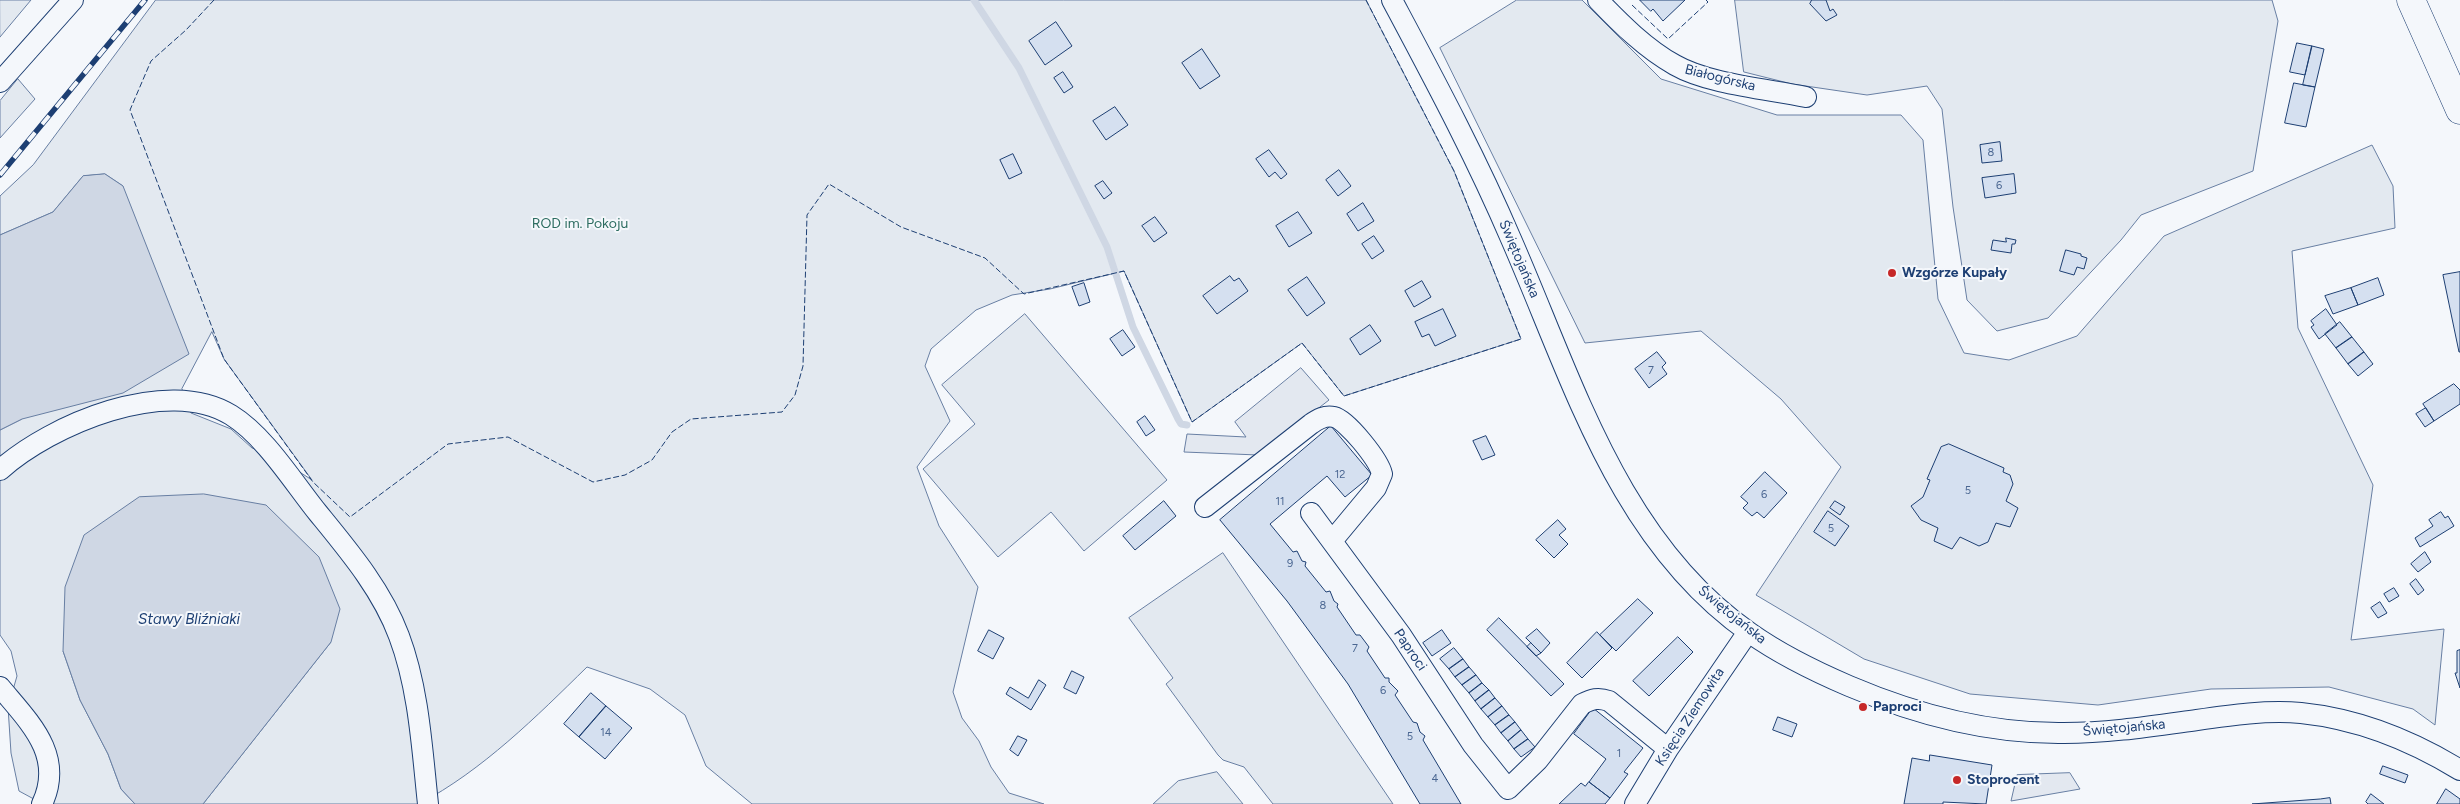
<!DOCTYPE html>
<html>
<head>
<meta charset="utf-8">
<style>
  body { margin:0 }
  canvas { display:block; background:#f4f7fb }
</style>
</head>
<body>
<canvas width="2460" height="804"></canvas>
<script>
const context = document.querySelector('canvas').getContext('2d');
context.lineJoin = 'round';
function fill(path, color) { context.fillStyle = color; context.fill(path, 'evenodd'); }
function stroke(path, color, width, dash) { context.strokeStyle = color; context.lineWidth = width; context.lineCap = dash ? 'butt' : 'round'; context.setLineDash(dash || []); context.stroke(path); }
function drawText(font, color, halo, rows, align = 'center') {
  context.font = font + ' Figtree,sans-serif'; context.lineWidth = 4; context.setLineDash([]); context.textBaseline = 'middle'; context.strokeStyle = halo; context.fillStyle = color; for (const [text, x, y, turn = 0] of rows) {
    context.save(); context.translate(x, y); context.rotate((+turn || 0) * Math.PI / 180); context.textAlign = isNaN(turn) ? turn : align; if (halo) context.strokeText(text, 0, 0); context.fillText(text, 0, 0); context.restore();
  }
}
const green = new Path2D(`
  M0 0H31L0 37Z
  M156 0H1366L1454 171 1521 339 1344 396 1302 343 1192 422 1124 271 1050 289 1012 295 976 310 931 349 925 366 950 421 917 467 939 526 978 587 953 692 962 718 979 741 991 767 1009 793 1044 804H752L706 766 685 715 650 689 587 667C536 717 483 770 419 804H203L331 642 63 651 80 700 108 754 121 789 135 804H43L19 791 11 753 8 707 17 676 11 651 0 635V430L22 419 123 186 105 174 83 176 53 212 0 235V196L33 165ZM212 332 224 359 312 480 273 455 252 448 231 429 191 413 182 389Z
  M1517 0H1582L1661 79 1777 115H1901L1923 140 1938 299 1964 353 2009 360 2077 336 2164 236 2372 145 2393 186 2395 228 2292 251 2298 328 2373 485 2351 640 2444 629 2435 725 2413 709 2329 687 2211 689 2098 705 1970 694 1864 659 1756 595 1841 467 1781 399 1701 331 1585 343 1440 48Z
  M1735 0H2272L2278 21 2253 171 2141 215 2121 240 2048 318 1997 331 1967 300 1953 207 1942 109 1927 86 1867 95 1792 84 1744 72Z
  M18 79 35 99 0 138V101Z
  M1025 314 1167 480 1084 551 1051 512 998 557 923 469 975 424 942 385Z
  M1223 553 1393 804H1273L1244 767 1223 760 1218 755 1166 684 1173 678 1129 618Z
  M1217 772 1243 804H1153L1178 781Z`);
const parking = new Path2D(`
  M1301 368 1329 400 1258 455 1184 452 1187 434 1246 437 1235 422Z
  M2070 773 2080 789 2011 801 2017 775Z`);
const water = new Path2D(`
  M105 174 123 186 189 354 123 393 22 419 0 430V235L53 212 83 176Z
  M204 494 266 505 319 557 340 609 331 642 203 804H135L121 789 108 754 80 700 63 651 65 587 84 535 139 497Z`);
const stream = new Path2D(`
  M974 0 1019 68 1107 247 1133 327 1178 419 1181 424 1187 425`);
const building = new Path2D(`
  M1640 0H1685L1663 21 1653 9 1651 11Z
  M1812 0H1826L1830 11 1833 9 1837 15 1826 21 1810 4Z
  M1056 22 1072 46 1045 65 1029 41Z
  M2297 43 2312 46 2305 75 2290 72Z
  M2312 46 2324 49 2315 87 2303 85Z
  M1202 49 1220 76 1200 89 1182 63Z
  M1063 72 1073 87 1064 93 1054 78Z
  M2294 83 2315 87 2306 127 2285 123Z
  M1115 107 1128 125 1106 140 1093 121Z
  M2000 142 2002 161 1982 163 1980 145Z
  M1269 150 1287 174 1281 179 1275 172 1269 177 1256 159Z
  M1013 154 1022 173 1009 179 1000 160Z
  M1339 170 1351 186 1338 196 1326 180Z
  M2014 174 2016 193 1985 198 1982 178Z
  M1103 181 1112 193 1104 199 1095 186Z
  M1363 203 1374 221 1358 231 1347 214Z
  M1298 212 1312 233 1289 247 1276 226Z
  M1155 217 1167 233 1154 242 1142 226Z
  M1374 236 1384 251 1372 259 1362 244Z
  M2006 238 2016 240 2015 244H2012L2011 253 1991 250 1993 240 2006 242Z
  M2066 250 2081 254V256L2087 258 2084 269 2077 267 2074 275 2060 271Z
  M2460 272V352H2459L2443 275Z
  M1230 276 1234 281 1239 278 1248 291 1217 314 1203 296Z
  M1307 277 1325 303 1307 316 1288 290Z
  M2378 278 2384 295 2358 305 2351 288Z
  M1422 281 1431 297 1414 307 1405 291Z
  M1084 283 1090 302 1079 306 1072 287Z
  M2351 288 2358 305 2333 314 2325 296Z
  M1443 309 1456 336 1435 346 1429 334 1422 337 1415 322Z
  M2326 309 2337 325 2319 339 2311 327 2314 325 2311 321Z
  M2340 322 2352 337 2336 348 2325 334Z
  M1370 325 1381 341 1360 355 1350 339Z
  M1123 330 1135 347 1122 356 1110 339Z
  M2352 337 2364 352 2348 364 2336 348Z
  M1657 352 1666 363 1662 367 1667 374 1649 388 1635 369Z
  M2364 352 2373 364 2358 376 2348 364Z
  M2454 384 2460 390V404L2434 421 2423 404Z
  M2426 408 2434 421 2425 427 2416 414Z
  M1145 416 1155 430 1146 436 1137 422Z
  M1331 426 1372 475 1345 497 1327 476 1270 524 1293 552 1297 551 1302 561 1306 562 1305 566 1326 592 1330 591 1334 601 1338 604 1337 607 1356 635H1360L1369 647 1367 651 1385 678H1389V682L1398 691 1395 695 1413 722 1417 723 1420 732 1425 736 1423 740 1461 804H1420L1348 684 1287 601 1220 520Z
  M1486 436 1495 455 1482 460 1473 441Z
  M1949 444 2004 468 2003 472 2010 475 2013 484 2006 501 2018 508 2010 527 1996 523 1988 542 1979 546 1960 537 1952 549 1934 541 1938 528 1921 520 1911 506 1923 497 1930 480 1927 479 1941 447Z
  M1765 472 1787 493 1764 518 1757 512 1752 516 1743 508 1748 503 1741 497Z
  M1164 501 1176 516 1135 550 1123 536Z
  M1835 501 1845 507 1840 515 1830 508Z
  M1828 511 1849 526 1835 546 1814 532Z
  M2441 512 2445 518 2448 516 2454 526 2420 547 2415 538 2433 526 2429 520Z
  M1558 520 1566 529 1559 535 1568 544 1554 558 1536 540Z
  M2425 552 2431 562 2418 572 2411 564Z
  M2416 579 2424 590 2418 595 2410 584Z
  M2394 588 2399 596 2389 602 2384 594Z
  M1638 599 1653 613 1616 651 1600 635Z
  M2380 602 2387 613 2378 618 2371 608Z
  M1499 618 1564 684 1551 696 1487 630Z
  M1537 629 1550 643 1541 653 1526 638Z
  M989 630 1004 638 993 659 978 651Z
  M1442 630 1451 643 1432 656 1423 643Z
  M1597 632 1612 648 1582 678 1567 663Z
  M1678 637 1693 652 1649 696 1633 681Z
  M1531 643 1541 653 1536 656 1527 647Z
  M1454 648 1463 659 1449 669 1440 659Z
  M2460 650V688L2455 673H2457V651Z
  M1463 659 1469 667 1455 677 1449 669Z
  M1469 667 1476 675 1462 685 1455 677Z
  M1072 671 1084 677 1076 694 1064 688Z
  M1476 675 1482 683 1469 693 1462 685Z
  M1039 680 1046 685 1031 710 1006 694 1010 687 1028 698Z
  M1482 683 1489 690 1475 701 1469 693Z
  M1489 690 1495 698 1481 709 1475 701Z
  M591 693 606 706 579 737 564 724Z
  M1495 698 1502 706 1488 717 1481 709Z
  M606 706 632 728 605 759 579 737Z
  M1502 706 1509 715 1495 725 1488 717Z
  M1593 708 1643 748 1624 772 1628 774 1610 798 1589 782 1606 759 1574 734Z
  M1509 715 1515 722 1501 733 1495 725Z
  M1778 717 1797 724 1792 737 1773 730Z
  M1515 722 1521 730 1508 741 1501 733Z
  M1521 730 1528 739 1514 749 1508 741Z
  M1018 736 1027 740 1018 756 1010 750Z
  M1528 739 1535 747 1521 757 1514 749Z
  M1930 755 1992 765 1986 804 1943 802V804H1904L1912 758 1929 761Z
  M2383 766 2408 775 2405 783 2380 774Z
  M1589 782 1610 798 1605 804H1559L1581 783 1585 786Z
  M2446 789 2460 799V804H2437Z
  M2371 794 2384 804H2368L2366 802Z
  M2330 798 2331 804H2252L2320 799Z`);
const street = new Path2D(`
  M1392 0C1434 79 1476 157 1511 239 1573 380 1618 541 1750 633 1781 655 1814 671 1849 686 1917 715 1990 734 2064 733 2109 733 2153 726 2197 720 2231 715 2267 710 2301 713 2359 719 2411 740 2460 770
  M1598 0C1620 23 1646 49 1675 65 1708 84 1767 89 1806 97
  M0 82 73 0
  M0 470C50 425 167 375 231 415 265 436 293 482 318 513 349 551 382 590 399 636 419 689 422 749 428 804
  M1205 507 1311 424C1318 419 1325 415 1334 417 1347 420 1379 460 1382 474L1376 488 1332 541
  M1311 513 1401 635 1473 745 1508 789 1538 760 1582 704C1592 699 1598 697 1609 701L1668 749
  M0 687C29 722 65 755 42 804
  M1635 804 1668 749 1748 632`);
const secondary = new Path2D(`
  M2411 0 2460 110`);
const rail = new Path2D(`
  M0 175 145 0`);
const fence = new Path2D(`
  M214 0 186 30 151 61 130 110 224 359 313 482 350 517 448 444 508 437 593 482 625 475 652 460 672 432 691 419 782 412 795 395 803 366 807 215 829 184 901 227 985 258 1024 294 1124 271 1192 422 1302 343 1344 396 1521 339 1454 171 1366 0
  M1632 5 1668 39 1708 2 1706 0`);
const markers = [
  [1892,273,5,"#c62828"],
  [1863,707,5,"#c62828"],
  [1957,780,5,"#c62828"]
];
const numberNames = [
  ["8",1991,153],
  ["6",1999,186],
  ["7",1651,371],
  ["12",1340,475],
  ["5",1968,491],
  ["6",1764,495],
  ["11",1280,502],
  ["5",1831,529],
  ["9",1290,564],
  ["8",1323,606],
  ["7",1355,649],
  ["6",1383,691],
  ["14",606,733],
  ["5",1410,737],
  ["1",1619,754],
  ["4",1435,779]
];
const streetNames = [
  ["Białogórska",1720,78,14],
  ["Świętojańska",1519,259,67],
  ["Świętojańska",1732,615,39],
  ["Paproci",1410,650,56],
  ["Księcia Ziemowita",1690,717,-57],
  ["Świętojańska",2124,728,-5]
];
const parkNames = [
  ["ROD im. Pokoju",580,224]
];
const poiNames = [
  ["Wzgórze Kupały",1902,273],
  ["Paproci",1873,707],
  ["Stoprocent",1967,780]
];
const waterNames = [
  ["Stawy Bliźniaki",189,620]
];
fill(green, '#e3e9f0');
stroke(green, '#687fa3', 1);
fill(parking, '#e3e8f0');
stroke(parking, '#687fa3', 1);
fill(water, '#cfd7e4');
stroke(water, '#687fa3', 1);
stroke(stream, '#cfd7e4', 7);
fill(building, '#d5e0f0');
stroke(building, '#1d3f73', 1);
stroke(street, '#1d3f73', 22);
stroke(secondary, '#1d3f73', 29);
stroke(street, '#f4f7fb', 20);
stroke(secondary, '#f4f7fb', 28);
stroke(rail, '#1d3f73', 5.5);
stroke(rail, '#f4f7fb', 4, [11]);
stroke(fence, '#1d3f73', 1, [6, 2.5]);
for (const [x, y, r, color] of markers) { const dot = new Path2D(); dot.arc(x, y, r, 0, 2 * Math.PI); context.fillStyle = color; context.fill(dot); stroke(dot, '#f4f7fb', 2); }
drawText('11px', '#4b6792', null, numberNames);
drawText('14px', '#1d3f73', '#f4f7fb', streetNames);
drawText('14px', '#2c6c60', '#f4f7fb', parkNames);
drawText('bold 14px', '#1d3f73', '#f4f7fb', poiNames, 'left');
drawText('italic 15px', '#1d3f73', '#f4f7fb', waterNames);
</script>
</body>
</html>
